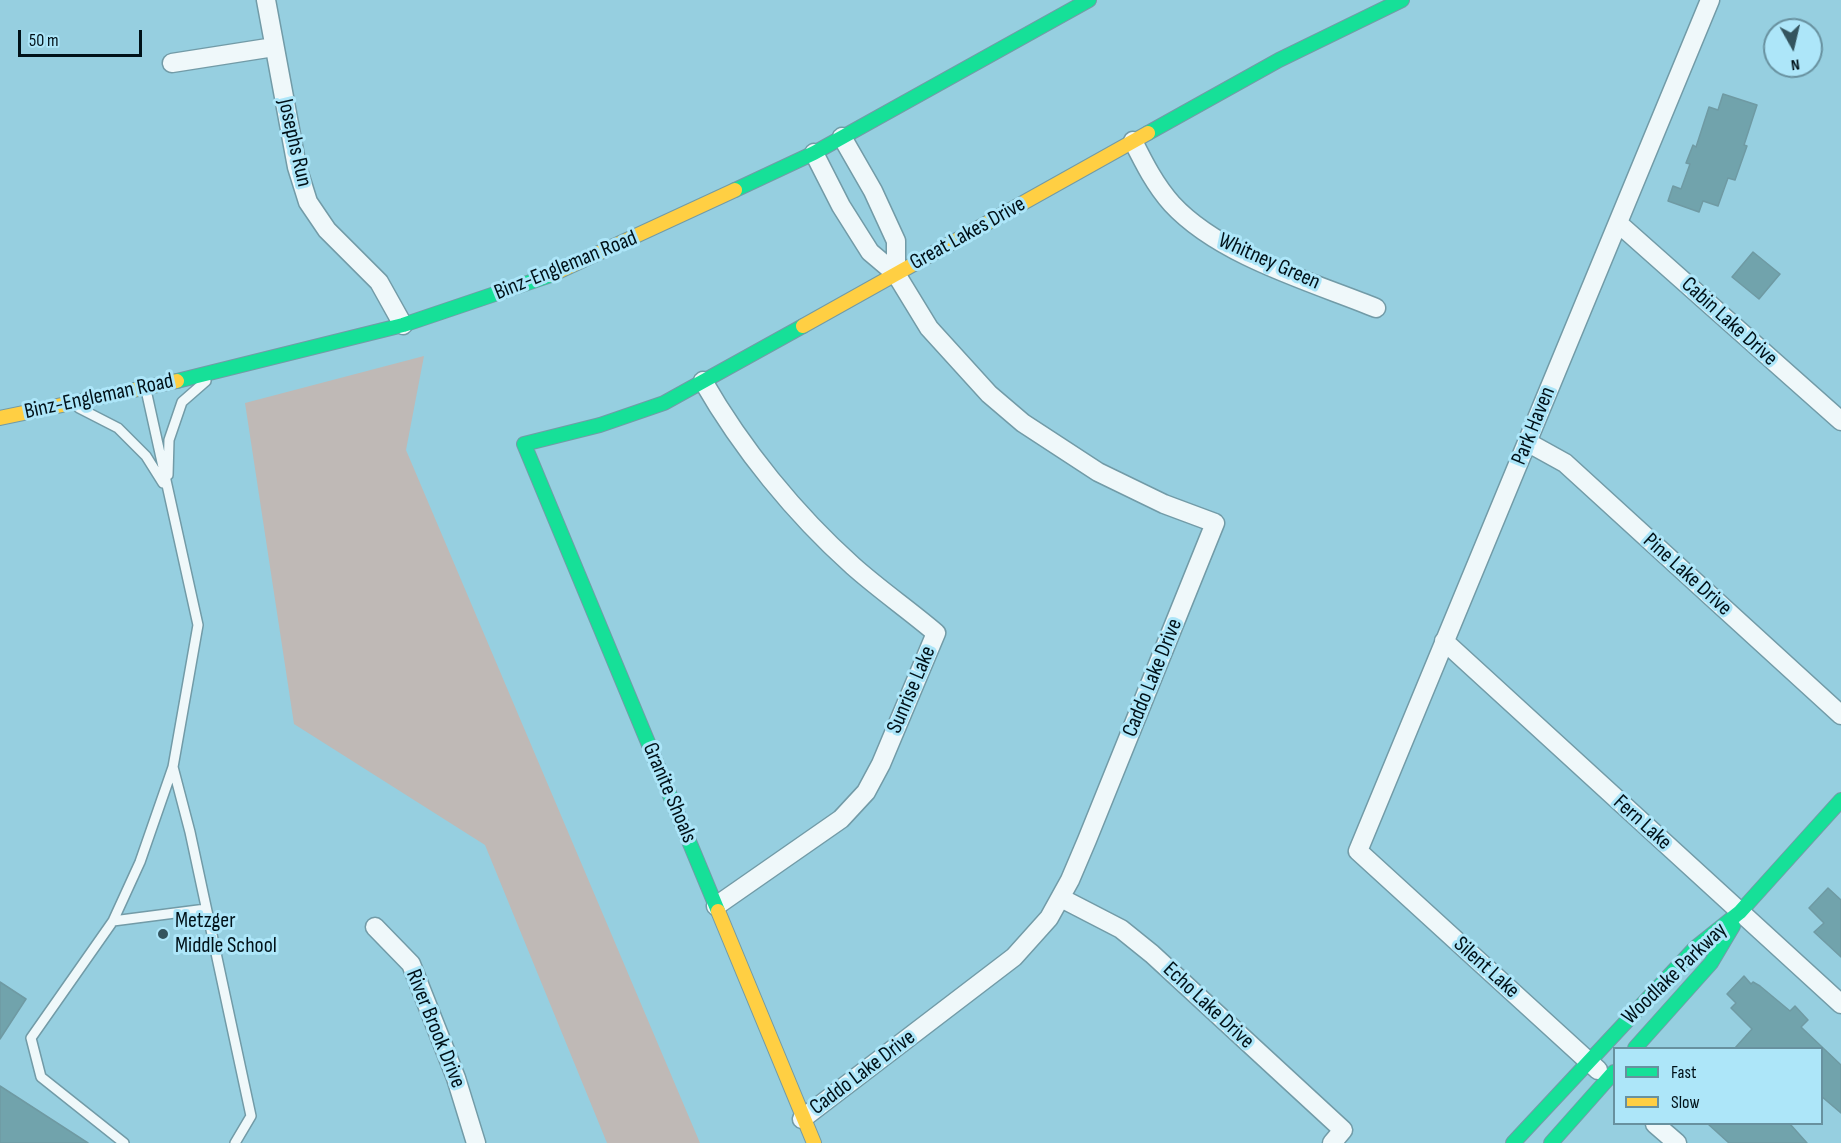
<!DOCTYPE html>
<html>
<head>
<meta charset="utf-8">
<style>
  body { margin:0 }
  #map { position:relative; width:1841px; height:1143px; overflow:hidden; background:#96cfe0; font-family:"Sofia Sans Condensed",sans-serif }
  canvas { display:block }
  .legend { position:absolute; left:1613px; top:1047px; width:210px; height:78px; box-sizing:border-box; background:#ade6f9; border:2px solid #68919f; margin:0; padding:8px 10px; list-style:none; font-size:18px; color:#001118 }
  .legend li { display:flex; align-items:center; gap:12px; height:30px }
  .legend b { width:30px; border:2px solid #68919f }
  .north { position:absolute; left:1763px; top:18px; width:60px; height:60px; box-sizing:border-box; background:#ade6f9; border:2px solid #68919f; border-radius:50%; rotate:172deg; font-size:16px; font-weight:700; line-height:24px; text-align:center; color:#001118 }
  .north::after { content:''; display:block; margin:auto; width:21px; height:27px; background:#34545e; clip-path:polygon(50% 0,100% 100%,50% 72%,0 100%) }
  .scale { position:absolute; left:18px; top:30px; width:124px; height:27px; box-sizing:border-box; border:3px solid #001118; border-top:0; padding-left:8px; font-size:18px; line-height:21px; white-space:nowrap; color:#001118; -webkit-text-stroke:4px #ade6f9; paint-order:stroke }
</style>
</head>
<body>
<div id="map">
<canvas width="1841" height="1143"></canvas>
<ul class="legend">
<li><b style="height:8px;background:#16e098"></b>Fast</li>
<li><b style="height:8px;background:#ffcf43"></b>Slow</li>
</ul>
<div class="north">N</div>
<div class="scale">50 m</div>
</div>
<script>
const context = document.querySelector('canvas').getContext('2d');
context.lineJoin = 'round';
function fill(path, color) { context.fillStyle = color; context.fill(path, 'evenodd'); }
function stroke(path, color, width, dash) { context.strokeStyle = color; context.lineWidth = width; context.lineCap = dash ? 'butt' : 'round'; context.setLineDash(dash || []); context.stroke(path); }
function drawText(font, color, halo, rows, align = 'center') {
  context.font = font + ' "Sofia Sans Condensed",sans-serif'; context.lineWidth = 6; context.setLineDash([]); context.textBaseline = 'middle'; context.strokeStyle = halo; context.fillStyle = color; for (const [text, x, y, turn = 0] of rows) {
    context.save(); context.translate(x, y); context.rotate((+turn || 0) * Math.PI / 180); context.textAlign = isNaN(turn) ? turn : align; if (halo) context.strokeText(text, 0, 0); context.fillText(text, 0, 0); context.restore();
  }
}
const green = new Path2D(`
  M424 356 406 450 700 1143H607L485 845 294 724 245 403Z`);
const building = new Path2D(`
  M1723 94 1757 105 1744 145 1747 146 1735 180 1728 178 1718 206 1703 201 1699 212 1668 201 1673 186 1681 189 1690 164 1686 163 1693 145 1696 147 1709 107 1718 110Z
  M1753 252 1780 274 1759 299 1732 277Z
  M1828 888 1841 900V957L1814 932 1824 923 1809 908Z
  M1744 976 1751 984 1753 982 1760 986 1790 1011 1795 1006 1808 1020 1801 1027 1841 1065V1113L1821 1096V1048H1735L1752 1029 1731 1008 1736 1003 1727 994Z
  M0 982 26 999 0 1039Z
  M0 1086 88 1143H0Z
  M1708 1124H1790L1807 1143H1729Z`);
const lane = new Path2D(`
  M146 390 198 625 173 767 190 832 251 1116 235 1143
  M79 408 118 428 146 456 163 483
  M168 475 169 440 182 402 206 381
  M113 921 206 909
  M124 1143 41 1077 31 1038 113 921 140 862 173 767`);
const street = new Path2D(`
  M266 0 297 167 308 202 327 230 379 282 403 325
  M172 63 274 47
  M842 137 873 191 896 241V274
  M1133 141C1144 163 1155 185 1172 204 1220 256 1312 282 1376 308
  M1618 223 1841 421
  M703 381C742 449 795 514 853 566 880 590 909 610 936 633L881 764 866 792 841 819 716 906
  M1527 442 1565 463 1841 715
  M1444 641 1841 1004
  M1061 898 1121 929 1152 954 1343 1130 1332 1143
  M375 927 411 964 456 1078 476 1143
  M1598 1070 1358 851 1710 0
  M802 1119 1014 957 1049 918 1070 880 1087 840 1215 523 1164 504 1098 472 1023 423 989 394 929 328 896 274 870 252 841 206 814 153
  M1655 1124 1677 1143`);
const fast = new Path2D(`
  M1148 133 1279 60 1402 0
  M735 190 814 153 1089 0
  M177 381 403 325 551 275
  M718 911 524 444 600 425 664 403 803 326
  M1635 1048 1711 963 1733 926
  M1513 1143 1695 948 1740 912 1841 800
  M1551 1143 1614 1072`);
const slow = new Path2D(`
  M551 275 735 190
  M803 326 1148 133
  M0 418 177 381
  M718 911 814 1143`);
const markers = [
  [163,934,6,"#34545e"]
];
const streetNames = [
  ["Josephs Run",294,143,77],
  ["Great Lakes Drive",968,234,-29],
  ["Whitney Green",1269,262,24],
  ["Binz-Engleman Road",566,266,-22],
  ["Cabin Lake Drive",1729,322,42],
  ["Binz-Engleman Road",99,397,-12],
  ["Park Haven",1534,426,-68],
  ["Pine Lake Drive",1687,575,42],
  ["Caddo Lake Drive",1153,678,-68],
  ["Sunrise Lake",912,690,-67],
  ["Granite Shoals",669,793,67],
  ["Fern Lake",1642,823,42],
  ["Silent Lake",1486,968,42],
  ["Woodlake Parkway",1675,974,-44],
  ["Echo Lake Drive",1208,1006,43],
  ["River Brook Drive",435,1029,68],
  ["Caddo Lake Drive",863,1073,-37]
];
const poiNames = [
  ["Metzger",175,921],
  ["Middle School",175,946]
];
fill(green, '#bfb9b6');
fill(building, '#71a3ac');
stroke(building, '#6f9aa3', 1.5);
stroke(lane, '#729ba7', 12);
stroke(street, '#729ba7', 21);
stroke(fast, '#729ba7', 16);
stroke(slow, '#729ba7', 16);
stroke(lane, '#eff8fa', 9);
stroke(street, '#eff8fa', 18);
stroke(fast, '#16e098', 14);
stroke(slow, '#ffcf43', 14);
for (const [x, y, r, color] of markers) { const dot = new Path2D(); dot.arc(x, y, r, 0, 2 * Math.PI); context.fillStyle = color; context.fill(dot); stroke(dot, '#ade6f9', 2); }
drawText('22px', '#001118', '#ade6f9', streetNames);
drawText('22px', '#001118', '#ade6f9', poiNames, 'left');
</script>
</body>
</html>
